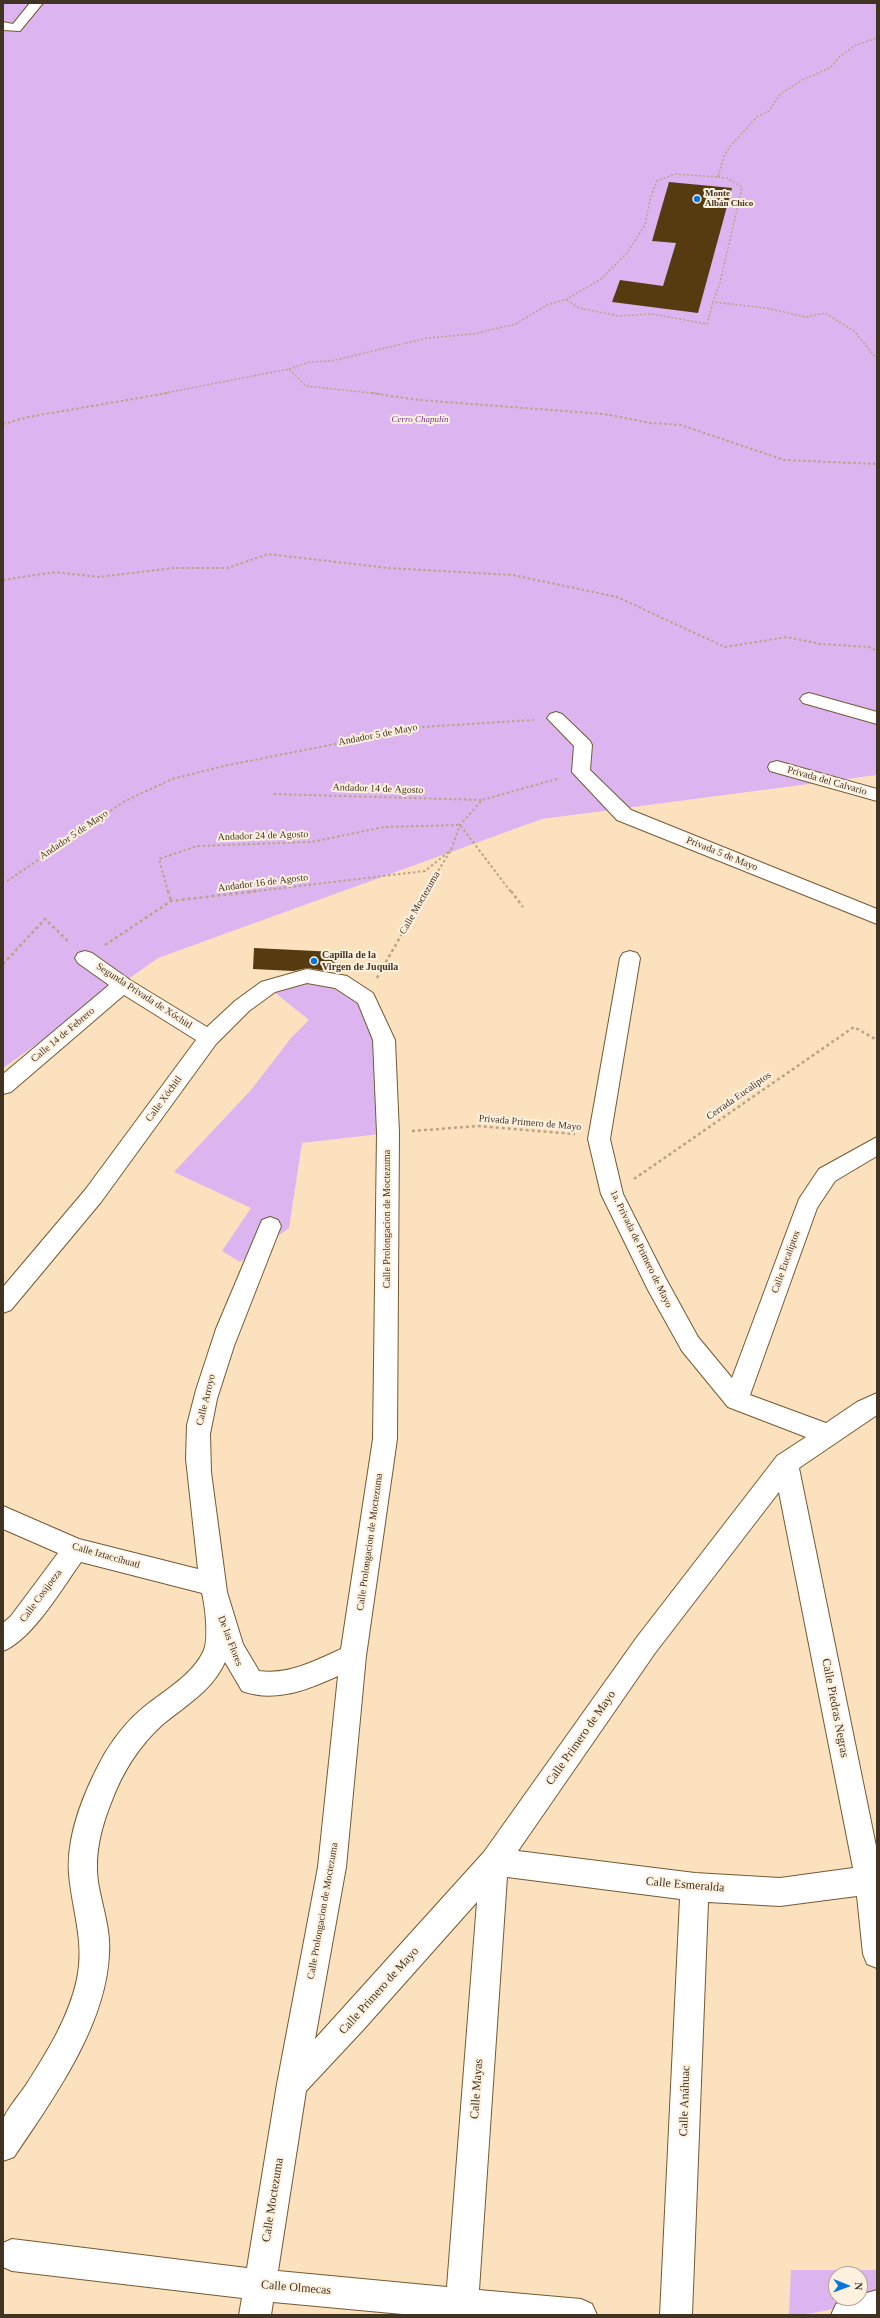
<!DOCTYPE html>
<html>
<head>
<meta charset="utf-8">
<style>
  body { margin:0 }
  #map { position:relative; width:880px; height:2318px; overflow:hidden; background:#fce1bf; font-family:"Times New Roman",serif }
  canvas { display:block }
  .frame { position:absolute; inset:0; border:4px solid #403322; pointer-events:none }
  .north { position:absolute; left:828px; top:2266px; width:40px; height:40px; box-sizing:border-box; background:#fff1e0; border:1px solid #b3a594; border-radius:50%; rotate:91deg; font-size:11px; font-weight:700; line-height:16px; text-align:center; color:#403322 }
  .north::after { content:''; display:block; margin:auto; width:14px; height:18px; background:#0676dd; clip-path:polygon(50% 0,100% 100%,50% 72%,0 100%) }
</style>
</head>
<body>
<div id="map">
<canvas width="880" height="2318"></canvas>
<div class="frame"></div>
<div class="north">N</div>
</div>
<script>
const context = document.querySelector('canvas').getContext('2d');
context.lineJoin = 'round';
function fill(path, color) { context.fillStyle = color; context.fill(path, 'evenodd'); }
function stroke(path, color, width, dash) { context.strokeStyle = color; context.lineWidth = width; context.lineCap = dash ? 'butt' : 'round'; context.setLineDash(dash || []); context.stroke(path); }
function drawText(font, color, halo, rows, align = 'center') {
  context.font = font + ' "Times New Roman",serif'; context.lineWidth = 4; context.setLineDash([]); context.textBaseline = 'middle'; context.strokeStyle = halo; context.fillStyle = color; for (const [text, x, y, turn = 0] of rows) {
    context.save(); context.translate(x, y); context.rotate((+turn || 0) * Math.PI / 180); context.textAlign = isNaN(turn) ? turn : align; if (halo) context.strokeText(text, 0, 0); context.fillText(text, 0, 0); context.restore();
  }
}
const green = new Path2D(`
  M3 3H877V775L542 819 158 958 3 1068Z
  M307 976 366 998 388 1133 302 1143 289 1228 240 1262 222 1251 251 1208 174 1172 251 1090 291 1038 309 1020 268 987Z
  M791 2270H877V2296C848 2305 819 2315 789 2315ZM836 2274H860V2298H836Z`);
const building = new Path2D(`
  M669 182 732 188 698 313 612 302 620 280 663 286 676 243 652 241Z
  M254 948 336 952 333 972 307 968 294 971 253 969Z`);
const pathFar2 = new Path2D(`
  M718 177 727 178 742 187 720 283 713 302 766 308 806 317 825 313 854 331 877 359
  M567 300 579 308 619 316 652 314 707 324 713 302
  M289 369 309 362 332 361 427 338 473 334 516 324 547 305 567 299 601 279 627 253 645 225 651 196 657 181 675 174 718 177 724 156 731 145 758 116 769 111 780 94 802 80 830 68 839 57 856 45 877 38
  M160 394 289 369 306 386 381 394`);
const pathFar1 = new Path2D(`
  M371 393 419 400 604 414 651 423 681 425 784 460 877 464
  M3 424 28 417 168 393
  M3 580 55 572 98 577 174 568H228L268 554 388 568 513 575 617 597 725 647 787 637 821 644 869 647 877 651
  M274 794 481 800
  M7 881 125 801 172 779 228 765 422 727 533 720
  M168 892 159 859 197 846 311 842 384 827 460 825 511 892
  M249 892 425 871 451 850
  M425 892 451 850 460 825 482 800 560 778`);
const path = new Path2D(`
  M168 891 171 901
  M511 891 523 907
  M105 945 171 901 258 891
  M3 964 45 919 70 943
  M377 978 426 891
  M412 1131 478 1126 575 1134
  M634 1179 854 1027 877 1040`);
const minor = new Path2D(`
  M30 3H43L20 31 3 30V22L13 24Z
  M809 693 877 712V724L803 703 800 699 803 695Z
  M556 712 562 714 590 741 592 745 590 770 631 810 877 909V924L617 820 572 772 574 746 547 718 550 714Z
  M777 761 877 789V801L770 771 768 767 770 763Z
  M85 951 92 953 130 980 207 1027 235 1001 261 982 307 969 347 976 373 993 395 1040 399 1133 397 1439 366 1656 346 1867 315 2039 484 1852 637 1637 777 1456 806 1437 728 1407 682 1351 648 1290 601 1194 588 1139 620 958 623 953 630 951 637 953 640 958 610 1139 623 1194 665 1277 698 1337 732 1378 799 1199 819 1169 877 1137V1156L835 1181 817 1208 750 1395 826 1423 857 1402 877 1393V1415L799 1468 877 1851V1968L867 1964 863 1954 857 1896 780 1906 708 1902 692 2315H660L680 1899 507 1877 479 2290 581 2299 592 2304 597 2315H413L273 2302 271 2315H239L242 2298 12 2271 3 2267V2243L12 2239 247 2268 277 2084 318 1867 338 1676C307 1690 275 1703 242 1691L225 1662C212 1691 185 1706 162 1725 138 1747 122 1773 111 1803 101 1828 94 1855 98 1882 102 1906 111 1930 109 1954 106 2026 53 2099 14 2157L3 2161C3 2151 0 2129 3 2120 6 2110 20 2094 26 2085 47 2052 69 2017 77 1979 85 1942 72 1910 69 1874 66 1834 86 1787 105 1753 116 1735 129 1719 144 1707 165 1690 193 1675 204 1650 209 1638 205 1605 202 1593L81 1562C63 1587 32 1640 3 1651V1623L11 1616 58 1553 3 1529V1506L79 1539 198 1569 186 1459 187 1425 196 1390 216 1329 262 1220 270 1217 278 1220 281 1226 234 1346 217 1399 210 1434 211 1472 227 1592 243 1644 259 1671C288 1675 315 1661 341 1649L373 1439 377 1133 373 1040 358 1003 335 988 307 983 275 992 249 1011 216 1044 101 1202 11 1310 3 1313V1287L85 1190 196 1040 124 995 11 1092 3 1094V1074L109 985 78 963 75 958 78 953ZM779 1492 853 1868 780 1878 695 1873 518 1851 655 1653ZM477 1902 447 2287 278 2271 306 2091 363 2030Z
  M877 2290V2315H831L836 2304 851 2298H860V2295Z`);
const markers = [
  [697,199,4,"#0676dd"],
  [314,961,4,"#0676dd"]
];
const farPoinames = [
  ["Monte",705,194],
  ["Albán Chico",705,204]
];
const farParknames = [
  ["Cerro Chapulín",420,420]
];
const streetNames = [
  ["Andador 5 de Mayo",378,735,-11],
  ["Privada del Calvario",827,781,16],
  ["Andador 14 de Agosto",378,789,2],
  ["Andador 5 de Mayo",74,835,-34],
  ["Andador 24 de Agosto",263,836,-2],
  ["Privada 5 de Mayo",722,854,22],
  ["Andador 16 de Agosto",263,883,-7],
  ["Calle Moctezuma",420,903,-60],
  ["Segunda Privada de Xóchitl",144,996,33],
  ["Calle 14 de Febrero",63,1035,-40],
  ["Cerrada Eucaliptos",739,1096,-35],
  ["Calle Xóchitl",164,1099,-54],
  ["Privada Primero de Mayo",530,1123,5],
  ["Calle Prolongacion de Moctezuma",387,1219,-90],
  ["1a. Privada de Primero de Mayo",641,1249,64],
  ["Calle Eucaliptos",786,1262,-70],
  ["Calle Arroyo",206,1400,-76],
  ["Calle Prolongacion de Moctezuma",370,1542,-82],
  ["Calle Iztaccíhuatl",106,1556,16],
  ["Calle Cosijoeza",41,1596,-53],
  ["De las Flores",230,1641,69],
  ["Calle Prolongacion de Moctezuma",323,1911,-80]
];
const poiNames = [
  ["Capilla de la",322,955],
  ["Virgen de Juquila",322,967]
];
const nearStreetnames = [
  ["Calle Piedras Negras",835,1708,79],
  ["Calle Primero de Mayo",581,1738,-55],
  ["Calle Esmeralda",685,1885,5],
  ["Calle Primero de Mayo",379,1991,-48],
  ["Calle Mayas",477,2089,-86],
  ["Calle Anáhuac",685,2101,-88],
  ["Calle Moctezuma",273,2200,-81],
  ["Calle Olmecas",296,2288,5]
];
fill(green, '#dcb5f0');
fill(building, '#563b11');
stroke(minor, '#765931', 2);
stroke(pathFar2, '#b9a387', 1.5, [2, 2]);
stroke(pathFar1, '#b9a387', 2, [2.5, 2.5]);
stroke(path, '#b9a387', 2.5, [3, 3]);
fill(minor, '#fff');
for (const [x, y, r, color] of markers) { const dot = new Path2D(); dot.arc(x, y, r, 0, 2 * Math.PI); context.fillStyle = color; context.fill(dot); stroke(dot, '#fff1e0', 1.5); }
drawText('bold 9px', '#403322', '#fff1e0', farPoinames, 'left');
drawText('italic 9px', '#742d91', '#fff1e0', farParknames);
drawText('10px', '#403322', '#fff1e0', streetNames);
drawText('bold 10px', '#403322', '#fff1e0', poiNames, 'left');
drawText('12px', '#403322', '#fff1e0', nearStreetnames);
</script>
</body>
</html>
